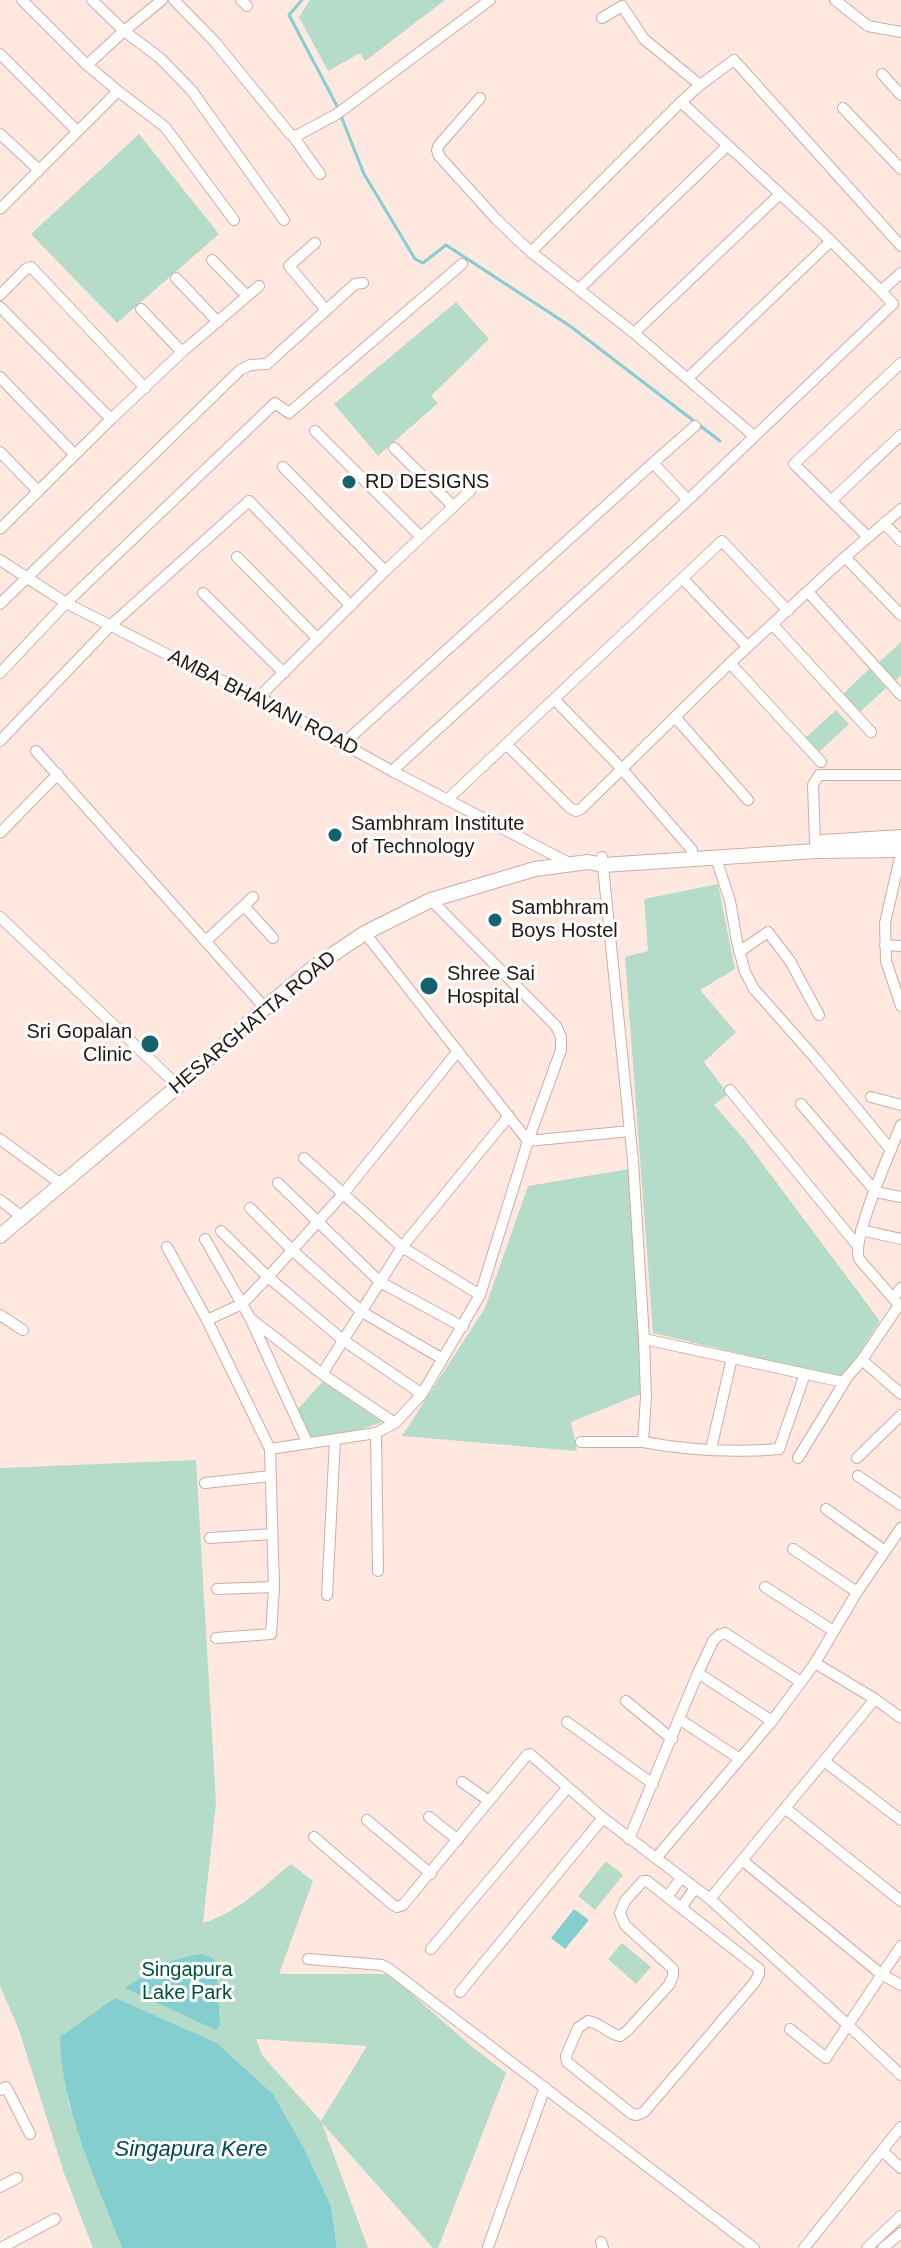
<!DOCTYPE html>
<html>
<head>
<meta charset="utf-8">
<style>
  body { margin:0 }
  canvas { display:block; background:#ffe8e0 }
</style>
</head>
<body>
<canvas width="901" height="2248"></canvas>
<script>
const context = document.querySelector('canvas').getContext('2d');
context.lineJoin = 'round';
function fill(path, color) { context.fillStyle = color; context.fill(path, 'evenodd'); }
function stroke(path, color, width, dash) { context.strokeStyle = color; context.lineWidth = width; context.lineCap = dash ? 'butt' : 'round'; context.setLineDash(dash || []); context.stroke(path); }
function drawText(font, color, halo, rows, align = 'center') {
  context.font = font + ' Arial,sans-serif'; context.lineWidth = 6; context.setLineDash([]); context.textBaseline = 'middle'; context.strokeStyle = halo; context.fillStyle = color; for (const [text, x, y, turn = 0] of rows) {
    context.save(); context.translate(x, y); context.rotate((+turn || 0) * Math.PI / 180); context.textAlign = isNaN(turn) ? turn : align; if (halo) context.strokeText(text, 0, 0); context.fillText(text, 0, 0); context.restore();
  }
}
const green = new Path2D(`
  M310 0H445L365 61 360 53 328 71 299 17Z
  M139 134 219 234 117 323 31 234Z
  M456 302 489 339 431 396 438 403 378 456 334 404Z
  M901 642V675L895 681 878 663Z
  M869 669 886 688 858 714 841 696Z
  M836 710 849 724 818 753 804 739Z
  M718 884 735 969 700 990 736 1032 704 1062 728 1094 714 1105 744 1139 880 1321 843 1378 653 1333 625 957 648 951 644 899Z
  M629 1169 643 1393 571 1422 577 1451 402 1436 485 1308 528 1186Z
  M323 1381 382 1422 365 1428 312 1439 298 1409Z
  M196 1460 216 1803 203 1923C237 1913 264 1886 291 1864L313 1881 279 1974H389L471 2046 506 2073 438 2248H433L322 2123 368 2248H337L331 2206 304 2148 273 2094 217 2043 60 2037 69 2105 122 2248H93L64 2173 19 2030 0 1986V1468ZM256 2039H257L367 2046 321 2121 262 2055Z
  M606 1861 623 1875 595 1910 578 1896Z
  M622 1943 651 1967 636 1984 608 1959Z`);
const water = new Path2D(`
  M574 1909 589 1920 565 1949 551 1938Z
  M202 1954 214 1959C219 1981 218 2004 220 2026L216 2030 125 1988C151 1971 170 1958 202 1954Z
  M115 1998 217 2043 273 2094 304 2148 331 2206 337 2248H122C97 2181 61 2109 60 2037Z`);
const stream = new Path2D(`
  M302 0 289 15 337 106 364 174 415 259 423 263 446 245 570 326 720 441`);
const minor = new Path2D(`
  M92 0 124 31 160 58 192 91 284 220
  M174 0 215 42 290 134 296 136 337 114 490 0
  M241 0 247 6
  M835 0 868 26 901 32
  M602 18 622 6 644 39 700 85 681 102 831 241 881 291
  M0 54 77 131
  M87 65 124 31 162 0
  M882 74 901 95
  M700 85 734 60 901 246
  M118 91 165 127 234 220
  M480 98 439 145 437 150 439 156 497 220 531 252 634 333 754 436
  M843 108 901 169
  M0 134 39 170
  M293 136 320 174
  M0 209 118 91 87 65 22 0
  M315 243 289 266 326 310
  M531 252 681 102
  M212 260 247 296
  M176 278 218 322
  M579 289 727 146
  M0 295 26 269 31 267 145 388
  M0 307 111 419
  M141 309 182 352
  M634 333 780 194
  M0 377 74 454
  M688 378 831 241
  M315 431 421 537
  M394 448 453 506
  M0 452 38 491
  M653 463 695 426
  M283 467 385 571
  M832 500 901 435
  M884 523 901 541
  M0 529 111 419 182 352 259 286
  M868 537 794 464 901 363
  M237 557 318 639
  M845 557 901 615
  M0 560 66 603 200 671 259 697 392 771 571 864
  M683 579 748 647
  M808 592 901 695
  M203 593 284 673
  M0 604 240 370 250 365 267 364 355 284 363 283
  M773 625 871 732
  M730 663 821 762
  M0 673 66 603 275 403 289 413 462 264
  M259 697 385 571 470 491
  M675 717 748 800
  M0 741 111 625 249 501 351 606
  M343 744 653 463 688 500
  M506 744 570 808 576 811 581 809 730 663 845 557 901 509
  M36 751 265 1008
  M392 771 688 500 893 304 881 291 901 273
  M447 800 554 699
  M0 833 58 774
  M815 842 813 785 819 775H901
  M901 853 885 923 886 961 901 1006
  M602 857 633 1161 644 1339 646 1397 643 1442C687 1450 734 1453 779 1449L805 1374
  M716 858 730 901 737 942 745 972 754 989 815 1058 891 1150
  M691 859 692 850 621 768 554 699 722 541 788 611
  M431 900 556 1026 561 1037V1050L528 1141 630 1131
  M244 906 273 938
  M0 917 178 1086
  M206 941 253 897
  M885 945 901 946
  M739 952 768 932 790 961 819 1015
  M730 1090 857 1245
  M871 1097 901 1105
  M801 1104 876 1192 901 1197
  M901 1125C891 1150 851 1239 859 1259L899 1305 862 1360 901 1394
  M0 1139 61 1184
  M304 1158 402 1247 480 1295
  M278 1183 380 1282 463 1327
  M0 1200 22 1217
  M250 1208 293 1251 362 1312 441 1358
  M861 1230 901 1239
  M221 1231 268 1277 343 1340 422 1394
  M205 1239 250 1318 307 1442
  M167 1247 207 1320 270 1449 274 1587 271 1634 216 1638
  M893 1298 901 1288
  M0 1315 23 1330
  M251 1319 322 1374
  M207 1320 242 1304 268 1277 343 1194 458 1051
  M644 1339 843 1382 862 1360
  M395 1423 322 1374 402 1247 509 1116
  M376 1433 378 1571
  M581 1442H643
  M270 1449 376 1433 395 1423 422 1394 480 1295 528 1141 365 933
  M711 1449 732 1358
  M798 1458 845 1381
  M857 1458 901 1415
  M858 1476 901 1505
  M205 1483 271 1476
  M826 1509 885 1551
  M210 1538 272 1534
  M793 1549 857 1592
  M765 1587 832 1630
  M217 1589 274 1587
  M327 1595 335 1440
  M815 1663 857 1592 901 1528
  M698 1673 772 1721
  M626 1701 672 1739
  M679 1719 740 1759
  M567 1722 653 1784
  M824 1761 901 1820
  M462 1782 489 1801
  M785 1808 901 1901
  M429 1817 458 1840
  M367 1820 431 1874
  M314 1837 393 1905 397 1907 403 1905 527 1755 530 1754 603 1818 710 1899 848 2025 901 1946
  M629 1839 698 1673 713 1641 719 1635 725 1633 801 1682 815 1663 875 1699 901 1718
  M656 1858 772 1721 801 1682
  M742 1860 881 1974 901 1985
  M643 1881H647L754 1965 759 1969V1974L755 1982 644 2112 637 2115 632 2114 567 2062 566 2056 578 2028 588 2021C601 2023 608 2034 620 2036L627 2031 669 1985 673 1976V1969L625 1925 620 1913 625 1901Z
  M667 1897 681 1878
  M710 1899 875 1699
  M681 1908 695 1888
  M431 1949 568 1787
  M308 1959 382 1965 388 1968 754 2248
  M460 1992 603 1818
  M790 2029 826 2058 848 2025 901 2075
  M0 2090 6 2087 30 2134
  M882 2151 901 2168
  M0 2187 17 2178
  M601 2242 603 2248
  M488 2247 545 2087
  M1 2248 55 2219
  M804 2248 901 2127
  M867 2248 901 2216
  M883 2248 901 2233`);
const major = new Path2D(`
  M823 842 901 837
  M0 1236 178 1086 265 1008 314 967 365 933 431 900 535 869 588 862 603 865 816 851 901 850`);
const markers = [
  [349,482,8,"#15616d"],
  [335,835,8,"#15616d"],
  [495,920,8,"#15616d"],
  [429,986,10,"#15616d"],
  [150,1044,10,"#15616d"]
];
const poiNames = [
  ["RD DESIGNS",365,482],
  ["Sambhram Institute",351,824],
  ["of Technology",351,847],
  ["Sambhram",511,908],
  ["Boys Hostel",511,931],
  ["Shree Sai",447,974],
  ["Hospital",447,997],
  ["Sri Gopalan",132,1032,"right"],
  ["Clinic",132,1055,"right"]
];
const streetNames = [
  ["AMBA BHAVANI ROAD",263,703,27],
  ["HESARGHATTA ROAD",253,1023,-40]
];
const parkNames = [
  ["Singapura",187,1970],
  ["Lake Park",187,1993]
];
const waterNames = [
  ["Singapura Kere",191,2150]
];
fill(green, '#b5dcc9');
fill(water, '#84ced0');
stroke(stream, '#84ced0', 3);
stroke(minor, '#cfaca0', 12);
stroke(major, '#cfaca0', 16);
stroke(minor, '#fff', 10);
stroke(major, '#fff', 14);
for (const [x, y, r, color] of markers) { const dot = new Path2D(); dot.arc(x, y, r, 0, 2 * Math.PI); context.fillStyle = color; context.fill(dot); stroke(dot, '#fff', 3); }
drawText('20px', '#231712', '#fff', poiNames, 'left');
drawText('20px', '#231712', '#fff', streetNames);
drawText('20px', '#005137', '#fff', parkNames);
drawText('italic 22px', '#00484a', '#fff', waterNames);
</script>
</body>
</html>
